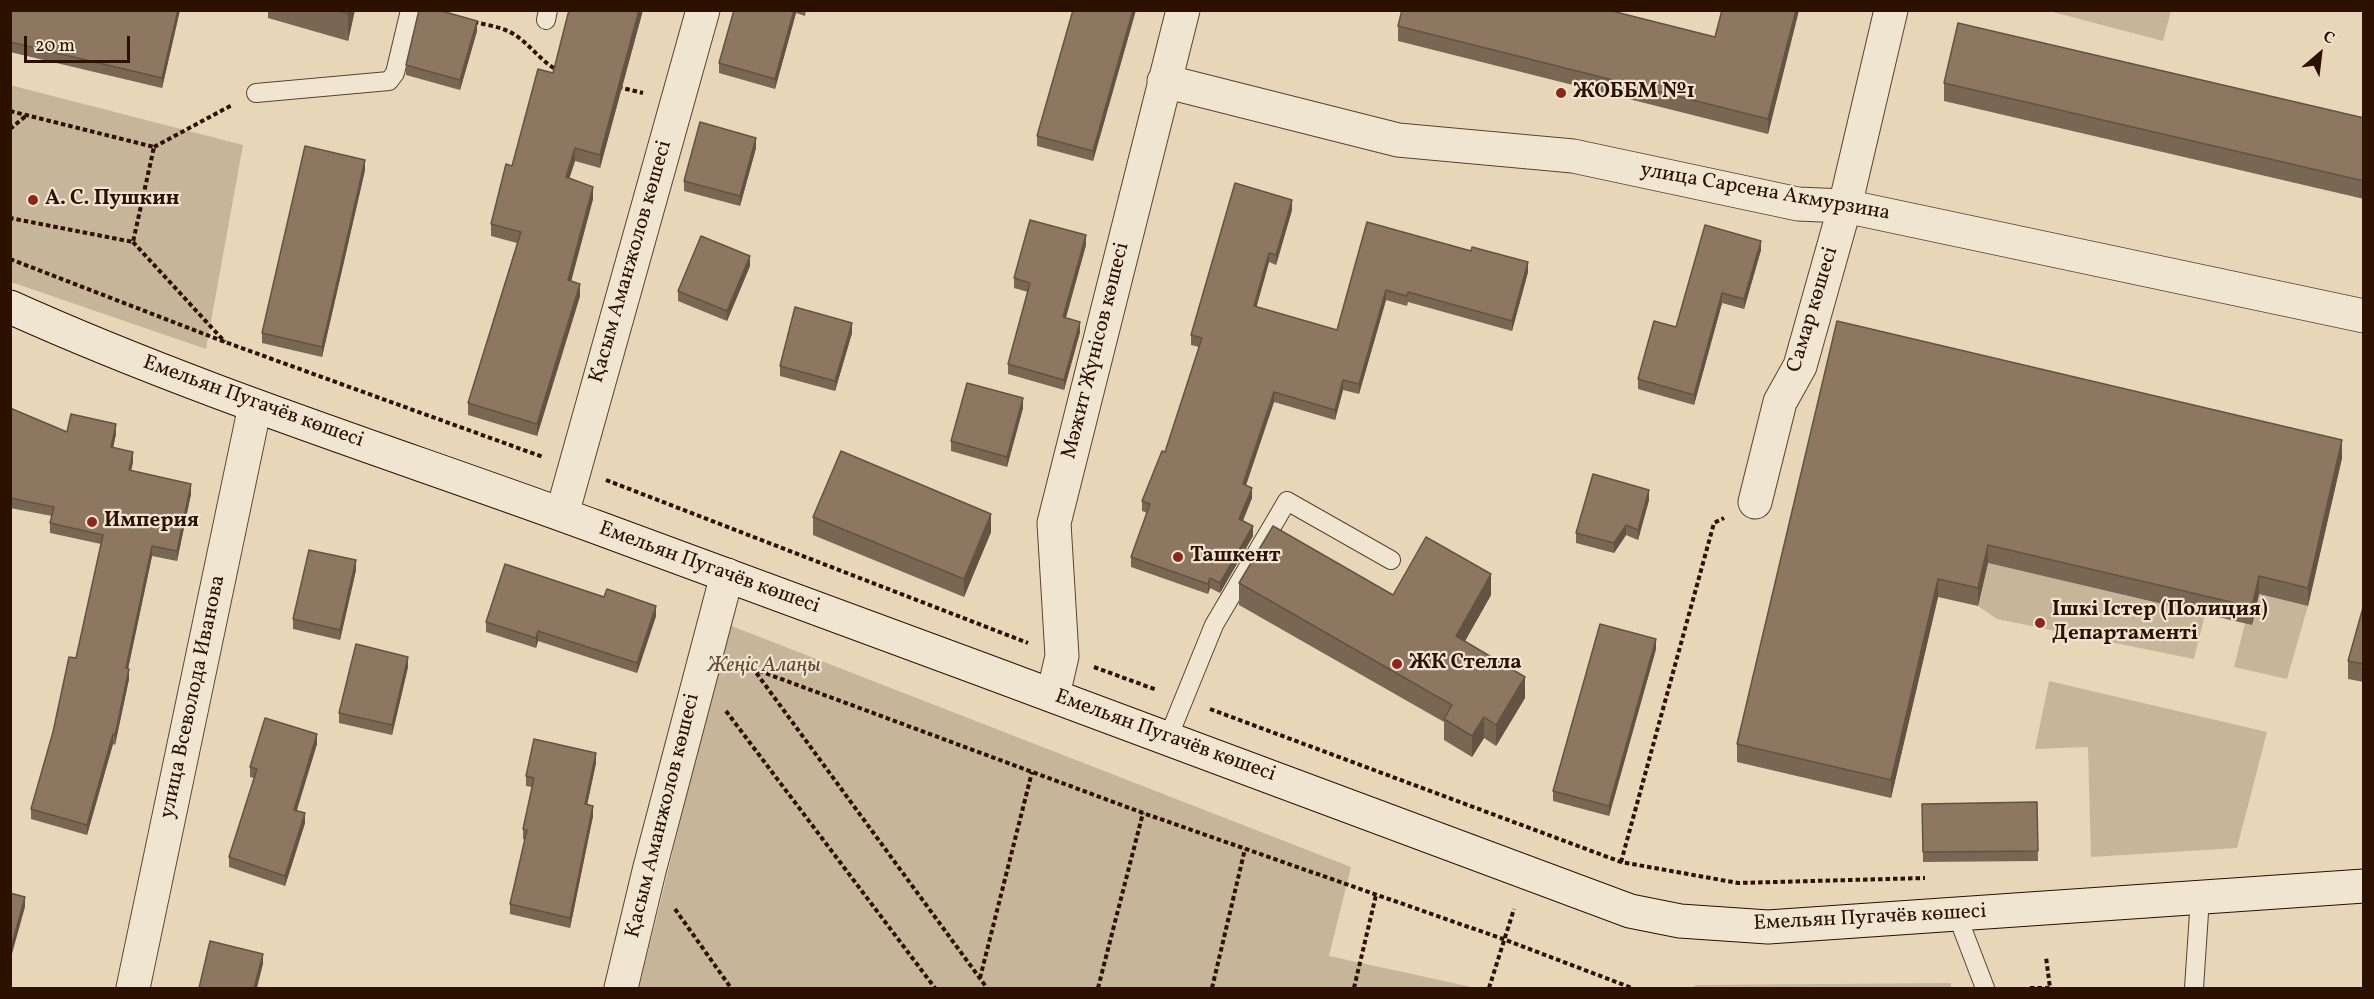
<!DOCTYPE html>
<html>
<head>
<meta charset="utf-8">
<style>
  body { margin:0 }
  #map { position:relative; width:2374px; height:999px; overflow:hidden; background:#e7d7b8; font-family:Vollkorn,serif }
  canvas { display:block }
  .frame { position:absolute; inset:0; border:12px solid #2c1000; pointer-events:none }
  .north { position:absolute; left:2290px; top:24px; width:60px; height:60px; -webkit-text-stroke:4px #efe5d1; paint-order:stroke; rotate:28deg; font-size:16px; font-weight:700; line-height:24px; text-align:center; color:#2c1000 }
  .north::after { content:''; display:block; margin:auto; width:21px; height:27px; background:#2c1000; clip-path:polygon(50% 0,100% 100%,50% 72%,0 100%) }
  .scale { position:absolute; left:24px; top:36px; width:106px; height:27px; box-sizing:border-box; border:3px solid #2c1000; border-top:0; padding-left:8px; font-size:18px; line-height:21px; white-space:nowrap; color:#2c1000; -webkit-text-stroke:4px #efe5d1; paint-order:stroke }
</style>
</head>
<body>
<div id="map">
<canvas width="2374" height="999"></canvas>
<div class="frame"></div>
<div class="north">С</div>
<div class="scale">20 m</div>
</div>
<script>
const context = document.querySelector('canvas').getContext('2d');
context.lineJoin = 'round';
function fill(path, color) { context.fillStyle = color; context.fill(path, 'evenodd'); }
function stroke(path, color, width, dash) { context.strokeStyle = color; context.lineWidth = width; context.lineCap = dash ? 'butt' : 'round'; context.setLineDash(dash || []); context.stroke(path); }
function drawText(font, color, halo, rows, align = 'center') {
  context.font = font + ' Vollkorn,serif'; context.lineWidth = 4.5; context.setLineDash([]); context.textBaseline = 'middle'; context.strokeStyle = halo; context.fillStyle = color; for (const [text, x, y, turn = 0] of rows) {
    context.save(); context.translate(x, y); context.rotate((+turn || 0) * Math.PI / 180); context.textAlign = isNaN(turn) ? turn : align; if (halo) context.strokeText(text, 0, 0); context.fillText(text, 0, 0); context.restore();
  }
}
const green = new Path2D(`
  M2049 11H2171L2163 41Z
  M10 85 243 145 206 349 11 282Z
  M1988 563 2205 614 2194 659 1997 619 1978 606Z
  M2259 594 2308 606 2287 679 2234 667 2245 623 2252 625Z
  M729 625 1351 867 1329 956 1476 988H639Z
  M2049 681 2267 732 2237 848 2091 857 2088 747 2035 749Z
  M1951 983V988H1692L1696 985Z`);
const path = new Path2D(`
  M474 22C487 25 503 27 515 35 531 45 541 62 559 71
  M618 87 643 93
  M10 111 154 147 133 242 10 218
  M10 129 27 115
  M154 147 232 105
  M133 242 225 342
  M10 259 225 342 543 457
  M606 480 1028 643
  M738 663 1143 813 1503 939 1632 988
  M752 667 987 988
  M1094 667 1157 690
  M1210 709 1621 862 1738 883 1925 878
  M726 711 935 988
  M1621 862 1714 523 1724 518
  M675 909 731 988
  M980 978 1032 772
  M1098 988 1143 813
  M1212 988 1245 849
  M1354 988 1376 895
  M1489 988 1514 909
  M2030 988H2050L2046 957`);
const lane = new Path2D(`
  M546 20 548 10
  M256 93 389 81 395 73 410 10
  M1168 738 1214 625 1287 501 1391 560
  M1957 915 1985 988
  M2194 988 2200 898`);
const street = new Path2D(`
  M1164 81 1398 140 1573 156 1798 204 1845 206 2364 316
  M1755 502 1780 402 1800 366 1845 206 1891 10
  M562 514 703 10
  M1053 695 1062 656 1054 523 1183 10
  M133 988 255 406
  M621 988 649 871 727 575`);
const secondary = new Path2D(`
  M10 307C201 393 400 455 596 527 941 654 1286 782 1630 911L1680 921 1768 927 2364 886`);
const wall = new Path2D(`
  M10 10H180L162 88 10 52Z
  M268 10H355L348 41 268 18Z
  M569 10H643L600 168 575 161 569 178 593 199 571 281 580 296 537 436 468 415V403L517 243 491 236V224L512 166 553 73Z
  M734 10H806L805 16 796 13 775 89 719 73V63Z
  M1136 10 1093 161 1037 146V136Z
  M1722 10H1799L1768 134 1398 41V26L1715 37Z
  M477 31 460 90 406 75V65Z
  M1944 83 2364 118V199L1944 101Z
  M756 148 740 206 684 191V181Z
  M365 170 322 357 262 343V333Z
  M1292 210 1276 265 1269 262 1256 307 1337 330 1367 222 1528 272 1512 331 1408 302 1407 306 1386 300 1359 394 1343 390 1335 420 1274 402 1246 485 1252 498 1243 521 1253 536 1220 593 1210 588 1208 594 1131 567V557L1147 513 1142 511V501L1165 452 1199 347 1191 345V335Z
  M1086 245 1066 318 1080 332 1064 390 1008 374V364L1028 292 1014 288V278Z
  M1761 250 1744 309 1722 303 1694 405 1638 389V379L1676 327Z
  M750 266 727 321 678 301V291Z
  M1837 321 2342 458 2308 606 2259 594 2252 625 1988 563 1978 606 1938 597 1891 798 1737 762V744Z
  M852 333 835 391 780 376V366Z
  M10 408 67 432 116 434 113 448 133 462 131 470 191 494 177 561 152 556 128 669 129 679 115 745 113 744 87 835 31 819V809L76 658 101 544 50 533V523L52 516 10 508Z
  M1023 408 1007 467 951 451V441Z
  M1649 500 1638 540 1626 535 1614 553 1576 543V533Z
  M813 517 991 532 964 597 813 535Z
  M356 570 340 640 293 629V619Z
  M1239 583 1393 595H1491L1465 641 1525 698 1496 746 1484 738 1472 757 1444 740V722L1239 605Z
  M2364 604V682L2348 679V661Z
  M656 616 637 673 538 641 536 648 486 632V622Z
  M1656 649 1609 816 1553 801V791Z
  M408 667 392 735 339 723V713Z
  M317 744 296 810 305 823 285 886 229 867V857L254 778 250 777V767Z
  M596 763 587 805 593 816 570 928 510 914V904L525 840 523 839V829L532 787 526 786V776Z
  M2037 802 2038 861 1923 862 1922 804Z`);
const shadedWall = new Path2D(`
  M178 10H180L162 88V78Z
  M348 10H355L348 41Z
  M639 10H643L600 168V155Z
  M794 10H796V13L775 89V79Z
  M1133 10H1136L1093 161V151Z
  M1796 10H1799L1768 134V119Z
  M477 21V31L460 90V80Z
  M756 138V148L740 206V196Z
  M575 148V161L566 189V177Z
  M365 160V170L322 357V347Z
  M593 187V199L568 293V280Z
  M1292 200V210L1276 265V255Z
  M1086 235V245L1063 327V317Z
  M1761 241V250L1744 309V299Z
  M1269 253V262L1254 316V306Z
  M750 256V266L727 321V311Z
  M1528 262V272L1512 331V321Z
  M580 284V296L537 436V424Z
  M1386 290V300L1359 394V384Z
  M1722 293V303L1694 405V395Z
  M1080 322V332L1064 390V380Z
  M852 323V333L835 391V381Z
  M1343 380V390L1335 420V410Z
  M1274 392V402L1243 494V484Z
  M1023 398V408L1007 467V457Z
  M116 424V434L111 457V447Z
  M2342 440V458L2308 606V588Z
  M133 452V462L129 480V470Z
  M191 484V494L177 561V551Z
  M1252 488V498L1239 529V519Z
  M1649 490V500L1638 540V530Z
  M991 514V532L964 597V579Z
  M1626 525V535L1614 553V543Z
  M1253 526V536L1220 593V583Z
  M1988 545V563L1978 606V588Z
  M152 546V556L126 678V668Z
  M356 560V570L340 640V630Z
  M1491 574V595L1456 657V636Z
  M2259 576V594L2252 625V607Z
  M1210 578V588L1208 594V584Z
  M1938 579V597L1891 798V780Z
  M656 606V616L637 673V663Z
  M538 631V641L536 648V638Z
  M1656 639V649L1609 816V806Z
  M408 657V667L392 735V725Z
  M129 669V679L115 745V735Z
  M1525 677V698L1496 746V725Z
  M1484 717V738L1472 757V736Z
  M113 734V744L87 835V825Z
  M317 734V744L294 820V810Z
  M596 753V763L585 814V804Z
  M593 806V816L570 928V918Z
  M305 813V823L285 886V876Z
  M25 897V907L10 961V951Z
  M263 954V964L257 988H254Z`);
const building = new Path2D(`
  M10 10H178L162 78 10 42Z
  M337 10H348V14Z
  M419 10H438L477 21 460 80 406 65Z
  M569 10H639L600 155 575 148 566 177 593 187 568 280 580 284 537 424 468 403 521 232 491 224 506 164 512 166 538 69 553 73Z
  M734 10H794L775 79 719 63Z
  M1073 10H1133L1093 151 1037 136Z
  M1402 10H1608L1715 37 1722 10H1796L1768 119 1398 26Z
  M1958 23 2364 118V181L1944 83Z
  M700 122 756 138 740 196 684 181Z
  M305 146 365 160 322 347 262 333Z
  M1235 183 1292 200 1276 255 1269 253 1254 306 1337 330 1367 222 1471 251 1472 247 1528 262 1512 321 1408 292 1407 296 1386 290 1359 384 1343 380 1335 410 1274 392 1243 484 1252 488 1239 519 1253 526 1220 583 1210 578 1208 584 1131 557 1150 504 1142 501 1162 451 1165 452 1202 338 1191 335Z
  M1030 220 1086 235 1063 317 1080 322 1064 380 1008 364 1030 283 1014 278Z
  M1705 225 1761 241 1744 299 1722 293 1694 395 1638 379 1654 321 1676 327Z
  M701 236 750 256 727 311 678 291Z
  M795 307 852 323 835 381 780 366Z
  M1837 321 2342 440 2308 588 2259 576 2252 607 1988 545 1978 588 1938 579 1891 780 1737 744Z
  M967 383 1023 398 1007 457 951 441Z
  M10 408 67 432 71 414 116 424 111 447 133 452 129 470 191 484 177 551 152 546 126 668 129 669 115 735 113 734 87 825 31 809 53 732 69 657 76 658 103 535 50 523 54 507 10 498Z
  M841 451 991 514 964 579 813 517Z
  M1593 474 1649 490 1638 530 1626 525 1614 543 1576 533Z
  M1273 526 1393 595 1426 537 1491 574 1456 636 1525 677 1496 725 1484 717 1472 736 1444 719 1452 705 1239 583Z
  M309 550 356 560 340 630 293 619Z
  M505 564 604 597 607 589 656 606 637 663 538 631 536 638 486 622Z
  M2364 604V664L2348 661Z
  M1600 624 1656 639 1609 806 1553 791Z
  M356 644 408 657 392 725 339 713Z
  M265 718 317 734 294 810 305 813 285 876 229 857 257 769 250 767Z
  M534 739 596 753 585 804 593 806 570 918 510 904 527 830 523 829 534 778 526 776Z
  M2037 802 2038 851 1923 852 1922 804Z
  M10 893 25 897 10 951Z
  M210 941 263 954 254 988H199Z`);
const markers = [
  [1561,93,6,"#8f2418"],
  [33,200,6,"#8f2418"],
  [92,522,6,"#8f2418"],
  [1178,557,6,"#8f2418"],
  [2040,623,6,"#8f2418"],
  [1397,664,6,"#8f2418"]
];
const poiNames = [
  ["ЖОББМ №1",1573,93],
  ["А. С. Пушкин",45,200],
  ["Империя",104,522],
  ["Ташкент",1190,557],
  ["Ішкі Істер (Полиция)",2052,611],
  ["Департаменті",2052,635],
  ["ЖК Стелла",1409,664]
];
const streetNames = [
  ["улица Сарсена Акмурзина",1765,193,10],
  ["Қасым Аманжолов көшесі",632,262,-74],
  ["Самар көшесі",1814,310,-73],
  ["Мәжит Жүнісов көшесі",1097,351,-76],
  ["Емельян Пугачёв көшесі",253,403,20],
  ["Емельян Пугачёв көшесі",709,569,20],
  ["улица Всеволода Иванова",194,697,-78],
  ["Емельян Пугачёв көшесі",1165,737,20],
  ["Қасым Аманжолов көшесі",664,816,-76],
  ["Емельян Пугачёв көшесі",1870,919,-3]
];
const parkNames = [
  ["Жеңіс Алаңы",764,667]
];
fill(green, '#c7b599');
stroke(lane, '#5b422e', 20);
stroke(street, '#5b422e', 35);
stroke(secondary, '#2c1000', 35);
stroke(path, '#2c1000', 4, [4.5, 3]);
stroke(lane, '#efe5d1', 18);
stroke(street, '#efe5d1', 33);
stroke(secondary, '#efe5d1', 33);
fill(wall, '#796653');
fill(shadedWall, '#635343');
fill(building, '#8d7760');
stroke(building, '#635343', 1.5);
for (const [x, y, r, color] of markers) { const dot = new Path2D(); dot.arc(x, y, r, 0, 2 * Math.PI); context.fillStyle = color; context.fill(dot); stroke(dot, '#efe5d1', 2); }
drawText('bold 21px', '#2c1000', '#efe5d1', poiNames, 'left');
drawText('21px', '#2c1000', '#efe5d1', streetNames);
drawText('italic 21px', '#624a36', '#efe5d1', parkNames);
</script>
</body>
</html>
